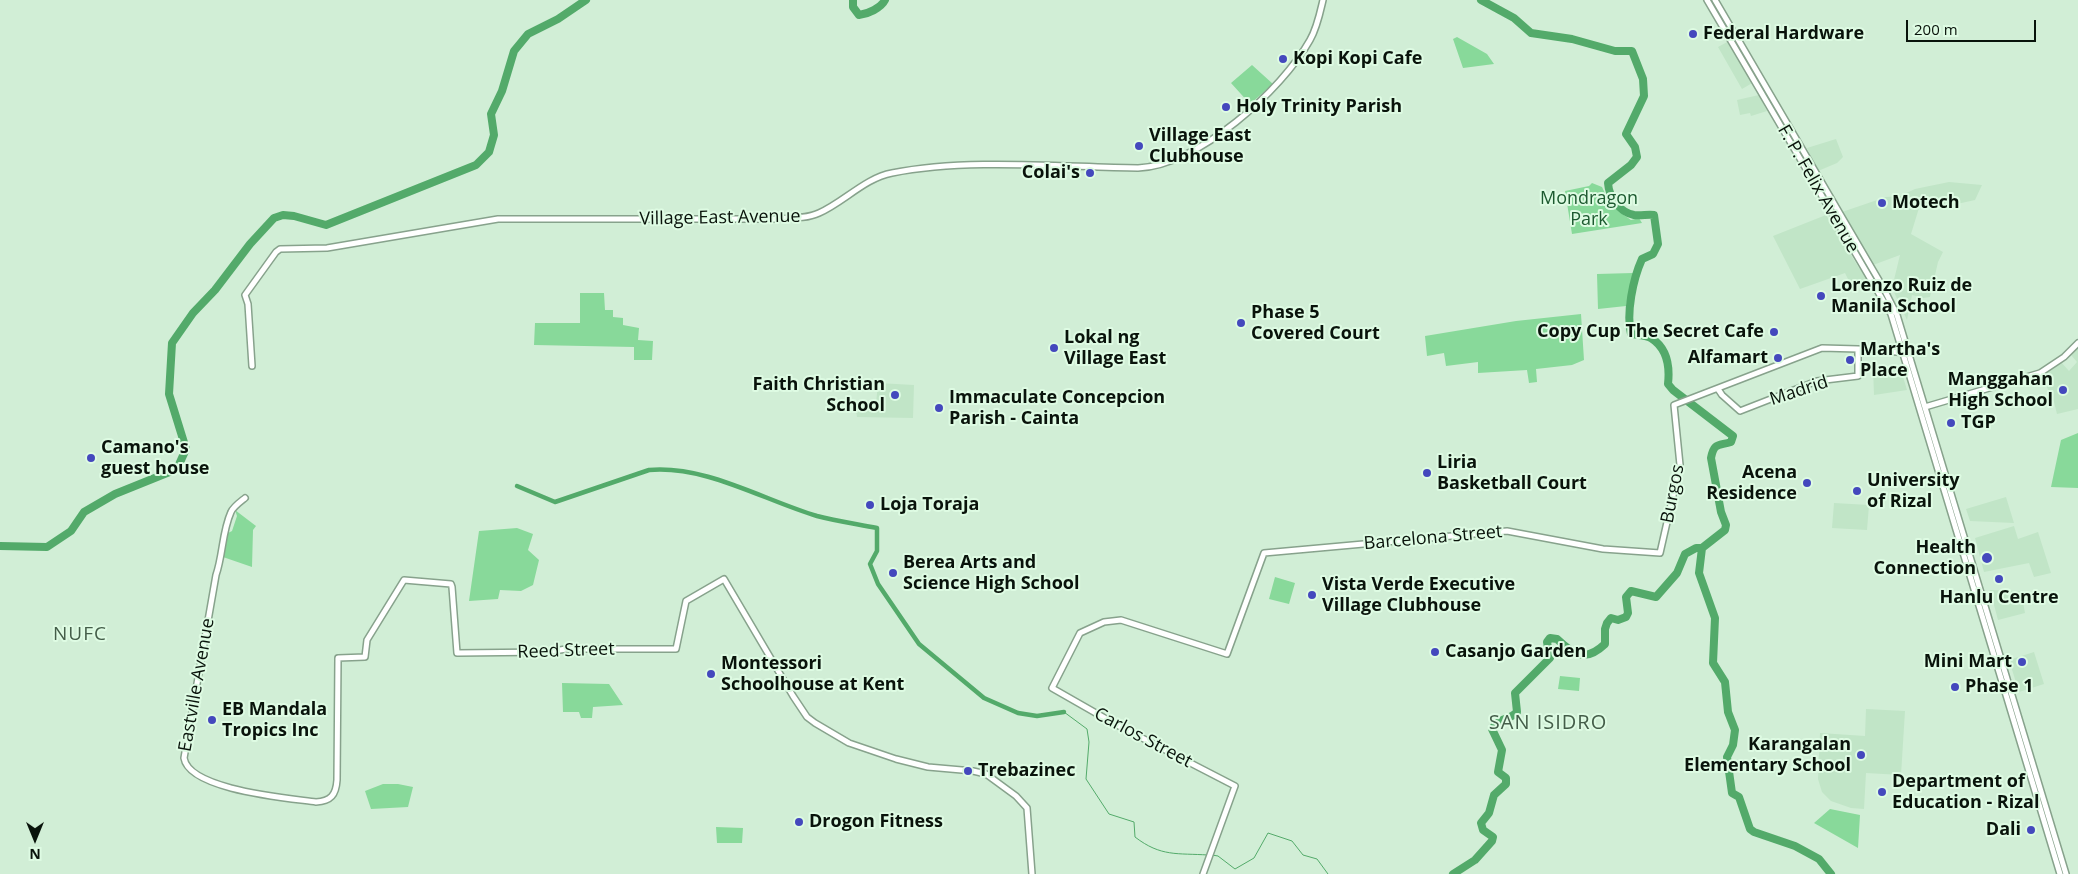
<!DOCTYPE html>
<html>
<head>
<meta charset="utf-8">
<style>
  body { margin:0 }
  #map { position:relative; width:2078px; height:874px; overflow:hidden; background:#d1eed6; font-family:"Open Sans",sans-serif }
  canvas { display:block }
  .north { position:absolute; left:10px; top:814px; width:50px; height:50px; -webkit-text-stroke:4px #defbe3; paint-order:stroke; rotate:180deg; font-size:14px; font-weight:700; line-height:20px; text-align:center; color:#09130b }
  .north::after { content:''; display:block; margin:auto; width:18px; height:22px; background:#09130b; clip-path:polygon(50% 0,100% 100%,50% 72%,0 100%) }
  .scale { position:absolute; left:1906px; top:20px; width:130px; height:22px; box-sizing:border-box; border:2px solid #09130b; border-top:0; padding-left:6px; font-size:15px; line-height:18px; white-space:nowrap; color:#09130b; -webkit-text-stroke:4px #defbe3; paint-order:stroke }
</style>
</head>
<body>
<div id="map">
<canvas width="2078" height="874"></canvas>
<div class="north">N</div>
<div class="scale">200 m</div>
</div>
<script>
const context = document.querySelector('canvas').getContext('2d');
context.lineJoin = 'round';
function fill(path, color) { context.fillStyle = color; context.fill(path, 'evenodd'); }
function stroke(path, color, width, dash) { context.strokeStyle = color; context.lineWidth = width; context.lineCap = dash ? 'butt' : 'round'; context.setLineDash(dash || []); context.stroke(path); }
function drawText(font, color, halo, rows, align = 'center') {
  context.font = font + ' "Open Sans",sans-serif'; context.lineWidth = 4; context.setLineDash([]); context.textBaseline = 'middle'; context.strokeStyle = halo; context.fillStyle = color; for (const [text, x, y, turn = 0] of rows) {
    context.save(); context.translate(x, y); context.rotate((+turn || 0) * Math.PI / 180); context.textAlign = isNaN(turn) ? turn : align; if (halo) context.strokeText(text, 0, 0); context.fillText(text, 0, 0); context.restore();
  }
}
const built = new Path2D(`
  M1729 41 1754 82 1742 89 1718 47Z
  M1759 95 1767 111 1751 116 1750 113 1740 115 1737 100Z
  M1836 139 1843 157 1837 163 1818 171 1807 148Z
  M1949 182 1982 185 1975 200 1934 209 1919 208 1911 234 1943 252 1938 262 1930 297 1923 298 1912 295 1907 320 1892 288 1900 255 1873 265 1842 212 1886 197 1900 196 1915 189Z
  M1826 215 1859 268 1863 270 1868 282 1852 287 1845 273 1800 289 1773 236Z
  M2077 348 2078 349V409L2057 414 2054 402 2042 377 2061 362 2069 371 2077 362 2071 355Z
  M1900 367 1907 390 1874 395 1873 368Z
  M878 383 914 385 913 418 857 417 856 411 872 410V405L876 404Z
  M2006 497 2014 523 1970 521 1966 509Z
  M1834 503 1869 505 1867 530 1832 528Z
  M2014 526 2018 539 2038 532 2051 573 2034 577 2029 563 1984 572 1975 538Z
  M1990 590 2021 591 2025 613 1998 620Z
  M2034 652 2044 684 2019 692 2009 660Z
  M1866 709 1905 711 1901 775 1866 773 1864 809 1851 808 1831 801 1822 792 1818 779 1820 733 1865 736Z`);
const green = new Path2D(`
  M1457 37 1487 54 1494 64 1463 68 1453 39Z
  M1252 65 1273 84 1250 104 1231 83Z
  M1592 183 1602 187 1611 206 1631 220 1639 218 1642 223 1572 234 1565 191 1589 186Z
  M1633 273 1626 306 1598 309 1597 274Z
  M580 293H604L605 310H613V317L623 318V325L639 328 638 340 653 341 652 360H634V347L534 345 535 323H580Z
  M1581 314 1584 360 1572 365 1536 369 1537 382 1529 383 1527 370 1478 373V362L1446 366 1444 353 1427 356 1425 336 1516 321Z
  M2078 433V488L2051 487 2061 440Z
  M235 510 256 526 253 530 252 567 223 557 228 533 232 531 237 516Z
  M517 528 533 534 528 550 539 560 533 585 521 591 500 590 498 599 469 601 479 531Z
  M1275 577 1295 583 1289 604 1269 599Z
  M1560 676 1580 678 1579 691 1558 689Z
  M562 683 609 684 623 705 593 707 592 718H581L579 712H563Z
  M383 784H398L413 787 408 807 371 809 365 791Z
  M1830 809 1860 815 1858 848 1814 823Z
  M716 827 743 828 742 843H717Z`);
const stream = new Path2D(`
  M1064 712 1087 729 1089 742 1086 779 1109 814 1134 822 1135 837C1161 857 1177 853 1208 855
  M1212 855 1218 856 1235 869 1254 858 1268 833 1292 841 1303 855 1317 859 1328 874`);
const canal = new Path2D(`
  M517 486 555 502 649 470C706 465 763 500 817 516 836 521 857 524 877 528V551L870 564 878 584 919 644 984 698 1018 713 1037 716 1064 712`);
const river = new Path2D(`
  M853 0V7L859 15C868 14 881 8 885 0
  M0 546 47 547 71 531 84 512 115 494 177 469 186 449 169 394 172 343 193 313 215 290 250 244 274 218 283 215 294 216 326 225 476 165 489 152 494 135 491 114 502 91 514 51 528 34 558 19 586 0
  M1702 548 1699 573 1715 618 1713 663 1725 682 1728 712 1735 730 1733 745 1727 757 1732 793 1739 797 1750 829 1754 832 1795 846 1819 859 1831 874
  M1453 874 1475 860 1492 841 1493 837 1483 830 1481 823 1489 813 1494 795 1506 784V778L1498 772 1502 750 1492 729C1500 716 1509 721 1517 712L1515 693 1550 658 1547 642 1550 638 1557 639C1574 655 1585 663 1605 644V629L1607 623 1611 618 1618 620 1626 617 1628 613 1626 597 1631 591 1656 597 1677 573 1685 554 1696 548H1702L1725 530 1726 525 1721 512 1711 458C1714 442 1719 446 1731 442L1733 436 1673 390 1668 384C1670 366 1667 348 1651 338 1646 335 1637 335 1631 334 1626 313 1633 279 1642 259L1653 254 1658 244 1654 215C1648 214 1641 216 1634 215 1619 212 1609 197 1608 183L1631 165 1637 157 1635 147 1626 134 1644 96 1643 79 1632 51H1615L1572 39 1531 33 1514 18 1481 0`);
const secondary = new Path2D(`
  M1707 0 1891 314 2060 874
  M1715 0 1884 289 1897 315 2066 874
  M252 366 248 304 245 295 276 252 280 249 327 248 498 219H774C789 218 806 219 819 213 844 202 865 178 892 173 968 158 1060 167 1138 168 1198 166 1282 90 1310 40 1317 28 1320 13 1323 0
  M1718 389 1722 395 1740 411 1817 381 1858 376V349
  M1925 407 2040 373 2064 357 2078 343
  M245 498C240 502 233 507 231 512 222 532 223 555 216 575L184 758C189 790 288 798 316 802 331 801 336 795 337 780L338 658 365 657 367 640 404 580 451 584 452 587 457 653 548 652 566 649H676L686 601 724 579 793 696 807 717 815 723 849 743 896 759 928 767 973 771 986 774 1016 796 1027 808 1032 874
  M1203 874 1235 786 1115 724 1052 688 1080 633 1104 622 1121 620 1227 654 1264 553 1507 531 1603 549 1660 553 1680 465 1674 405 1822 348 1858 349 1909 353`);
const markers = [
  [1693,34,5,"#4448bd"],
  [1283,59,5,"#4448bd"],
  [1226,107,5,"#4448bd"],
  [1139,146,5,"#4448bd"],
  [1090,173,5,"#4448bd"],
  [1882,203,5,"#4448bd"],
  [1821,296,5,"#4448bd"],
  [1241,323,5,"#4448bd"],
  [1774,332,5,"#4448bd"],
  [1054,348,5,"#4448bd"],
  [1778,358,5,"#4448bd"],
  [1850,360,5,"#4448bd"],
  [2063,390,5,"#4448bd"],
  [895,395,5,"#4448bd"],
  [939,408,5,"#4448bd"],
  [1951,423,5,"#4448bd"],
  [91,458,5,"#4448bd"],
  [1427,473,5,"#4448bd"],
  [1807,483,5,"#4448bd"],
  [1857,491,5,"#4448bd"],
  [870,505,5,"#4448bd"],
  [1987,558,6,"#4448bd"],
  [893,573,5,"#4448bd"],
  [1999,579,5,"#4448bd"],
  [1312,595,5,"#4448bd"],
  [1435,652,5,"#4448bd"],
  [2022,662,5,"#4448bd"],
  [711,674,5,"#4448bd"],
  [1955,687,5,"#4448bd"],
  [212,720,5,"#4448bd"],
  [1861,755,5,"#4448bd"],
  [968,771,5,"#4448bd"],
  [1882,792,5,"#4448bd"],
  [799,822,5,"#4448bd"],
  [2031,830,5,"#4448bd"]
];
const poiNames = [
  ["Federal Hardware",1703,34],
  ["Kopi Kopi Cafe",1293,59],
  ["Holy Trinity Parish",1236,107],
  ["Village East",1149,136],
  ["Clubhouse",1149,157],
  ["Colai's",1080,173,"right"],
  ["Motech",1892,203],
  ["Lorenzo Ruiz de",1831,286],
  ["Manila School",1831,307],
  ["Phase 5",1251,313],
  ["Covered Court",1251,334],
  ["Copy Cup The Secret Cafe",1764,332,"right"],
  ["Lokal ng",1064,338],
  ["Village East",1064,359],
  ["Martha's",1860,350],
  ["Place",1860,371],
  ["Alfamart",1768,358,"right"],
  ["Manggahan",2053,380,"right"],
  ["High School",2053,401,"right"],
  ["Faith Christian",885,385,"right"],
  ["School",885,406,"right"],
  ["Immaculate Concepcion",949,398],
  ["Parish - Cainta",949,419],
  ["TGP",1961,423],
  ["Camano's",101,448],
  ["guest house",101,469],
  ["Liria",1437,463],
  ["Basketball Court",1437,484],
  ["Acena",1797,473,"right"],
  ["Residence",1797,494,"right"],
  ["University",1867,481],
  ["of Rizal",1867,502],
  ["Loja Toraja",880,505],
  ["Health",1976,548,"right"],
  ["Connection",1976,569,"right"],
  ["Berea Arts and",903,563],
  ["Science High School",903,584],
  ["Vista Verde Executive",1322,585],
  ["Village Clubhouse",1322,606],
  ["Hanlu Centre",1999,598,"center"],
  ["Casanjo Garden",1445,652],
  ["Mini Mart",2012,662,"right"],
  ["Montessori",721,664],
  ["Schoolhouse at Kent",721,685],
  ["Phase 1",1965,687],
  ["EB Mandala",222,710],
  ["Tropics Inc",222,731],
  ["Karangalan",1851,745,"right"],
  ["Elementary School",1851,766,"right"],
  ["Trebazinec",978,771],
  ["Department of",1892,782],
  ["Education - Rizal",1892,803],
  ["Drogon Fitness",809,822],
  ["Dali",2021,830,"right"]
];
const streetNames = [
  ["F. P. Felix Avenue",1818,189,60],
  ["Village East Avenue",720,218,-1],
  ["Madrid",1799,391,-18],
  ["Burgos",1673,494,-79],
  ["Barcelona Street",1433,538,-5],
  ["Reed Street",566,651,-2],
  ["Eastville Avenue",197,685,-80],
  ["Carlos Street",1143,738,28]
];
const parkNames = [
  ["Mondragon",1589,199],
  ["Park",1589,220]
];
const neighbourhoodNames = [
  ["NUFC",80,635]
];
const quarterNames = [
  ["SAN ISIDRO",1548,723]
];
fill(built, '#c1e5c7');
fill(green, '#88d99a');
stroke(stream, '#53aa6a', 1);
stroke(canal, '#53aa6a', 4.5);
stroke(river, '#53aa6a', 8);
stroke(secondary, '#87a28c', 8);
stroke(secondary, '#fff', 5);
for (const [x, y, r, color] of markers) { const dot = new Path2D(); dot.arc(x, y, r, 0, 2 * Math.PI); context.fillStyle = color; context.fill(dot); stroke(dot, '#defbe3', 2); }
drawText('bold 18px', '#09130b', '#defbe3', poiNames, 'left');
drawText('18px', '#09130b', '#defbe3', streetNames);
drawText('18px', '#1d5a30', '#defbe3', parkNames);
context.letterSpacing = '1px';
drawText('19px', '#445d49', '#defbe3', neighbourhoodNames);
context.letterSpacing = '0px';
context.letterSpacing = '1px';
drawText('20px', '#445d49', '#defbe3', quarterNames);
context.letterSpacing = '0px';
</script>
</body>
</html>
